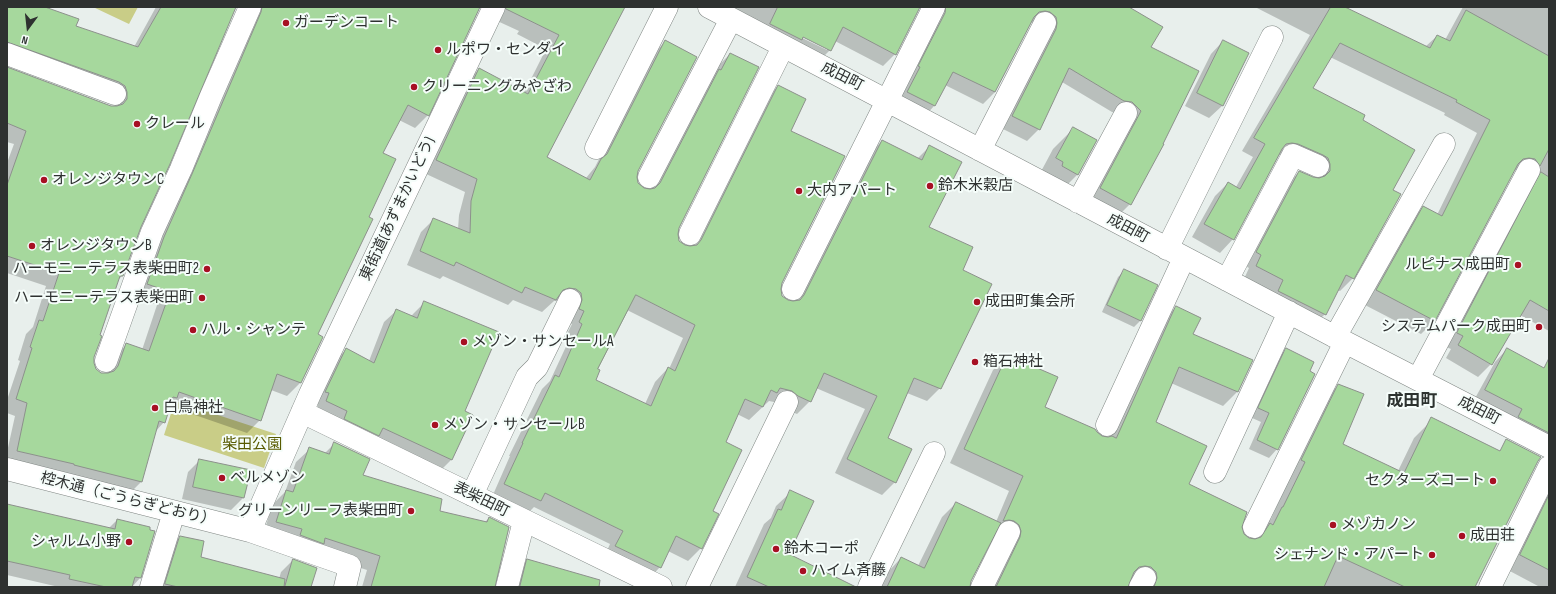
<!DOCTYPE html>
<html>
<head>
<meta charset="utf-8">
<style>
  body { margin:0 }
  #map { position:relative; width:1556px; height:594px; overflow:hidden; background:#e8efec; font-family:"Sofia Sans Condensed",sans-serif }
  canvas { display:block }
  .frame { position:absolute; inset:0; border:8px solid #2e3130; pointer-events:none }
  .north { position:absolute; left:8px; top:8px; width:40px; height:40px; -webkit-text-stroke:3px #f5fdfa; paint-order:stroke; rotate:195deg; font-size:11px; font-weight:700; line-height:16px; text-align:center; color:#2e3130 }
  .north::after { content:''; display:block; margin:auto; width:14px; height:18px; background:#2e3130; clip-path:polygon(50% 0,100% 100%,50% 72%,0 100%) }
</style>
</head>
<body>
<div id="map">
<canvas width="1556" height="594"></canvas>
<div class="frame"></div>
<div class="north">N</div>
</div>
<script>
const context = document.querySelector('canvas').getContext('2d');
context.lineJoin = 'round';
function fill(path, color) { context.fillStyle = color; context.fill(path, 'evenodd'); }
function stroke(path, color, width, dash) { context.strokeStyle = color; context.lineWidth = width; context.lineCap = dash ? 'butt' : 'round'; context.setLineDash(dash || []); context.stroke(path); }
function drawText(font, color, halo, rows, align = 'center') {
  context.font = font + ' "Sofia Sans Condensed","Noto Sans JP",sans-serif'; context.lineWidth = 4; context.setLineDash([]); context.textBaseline = 'middle'; context.strokeStyle = halo; context.fillStyle = color; for (const [text, x, y, turn = 0] of rows) {
    context.save(); context.translate(x, y); context.rotate((+turn || 0) * Math.PI / 180); context.textAlign = isNaN(turn) ? turn : align; if (halo) context.strokeText(text, 0, 0); context.fillText(text, 0, 0); context.restore();
  }
}
const green = new Path2D(`
  M93 7H138L129 24Z
  M175 401 276 434 264 468 164 435Z`);
const shadow = new Path2D(`
  M7 7H42L75 27 134 47 156 7H624L546 157 586 178 595 167 652 55 665 42 636 178 638 185 642 189 651 190 706 83 717 67 730 54 677 235 679 241 684 246 691 247 765 99 778 86 790 131 780 290 782 297 787 301 794 302 869 154 882 141 917 159 930 146 927 227 961 270 940 388 927 401 907 393 887 438 895 482 882 495 835 473 865 409 816 388 810 401 797 414 785 409 779 403 769 401 749 420 737 414 725 442 712 512 701 548 688 561 668 551 660 567 647 581 603 560 610 544 534 507 527 514 492 497 510 456H509L542 389 550 381 570 338 566 336 572 324 567 322 562 301H554L542 312 513 300 508 305 443 276 440 279 407 265 421 232 434 219 458 229 459 215 465 192 424 173 466 82 479 69 524 93 546 49 517 34 519 31 493 19 486 9 480 7 428 115 415 128 399 120 382 153 368 217 317 335 300 383 287 396 271 390 260 420 247 433 169 406 164 422 155 432 141 482 128 495 7 465V452L15 416 7 413V400L20 361 18 360 26 334 33 327 46 286 7 273V163L14 144 7 142V68L110 107H114L115 105 112 99 7 58ZM235 7 241 8 134 297 157 305 142 350 126 345 113 358 107 374H101L96 370 93 364V357L99 336 118 280 122 276 140 226ZM627 310 683 338 669 369 668 368 655 382 645 404 595 380 597 370Z
  M710 7H919L895 54 883 66 835 41 830 50 818 62ZM799 34 827 48V50L798 36Z
  M946 7H1127L1150 48 1162 144 1163 145 1130 204 1118 216 1089 200 1120 114 1112 112 1062 82 1039 129 1027 141 1001 128 1039 24 1030 22 995 92 983 104 945 85 934 106 923 118 896 104 935 19Z
  M1255 7H1346L1345 8 1425 47 1437 36 1445 40 1463 7H1549V331L1520 315 1491 364 1478 377 1446 358 1451 349 1444 346 1521 172 1515 170 1513 171 1434 321 1421 334 1363 304 1410 220 1423 207 1437 215 1477 133 1444 115 1445 113 1330 57 1312 89 1361 121 1391 190 1353 278 1340 291 1337 290 1325 314 1312 327 1244 279 1249 268 1244 265 1286 185 1299 172 1313 178H1318L1315 171 1285 156 1279 155 1233 239 1220 253 1192 237 1215 196 1228 183 1236 187 1253 157 1242 151 1310 35Z
  M1223 41 1248 54 1222 106 1209 118 1185 106 1211 54Z
  M1074 128 1096 140 1077 175 1057 195 1037 179 1053 149Z
  M1124 271 1140 321 1134 327 1102 312 1118 277Z
  M425 302 463 411 452 459 440 471 315 413 318 405 314 404 334 361 346 350 369 361 384 322 396 311 411 317 413 314Z
  M1176 307 1192 334 1252 361 1237 392 1223 406 1171 383 1154 422 1187 485 1240 527 1243 535 1248 539 1255 540 1263 531 1268 522 1271 519 1324 399 1339 385 1342 445 1398 471 1414 438 1428 424 1474 587H1142L1136 581 1130 579 1127 587H989L1000 535 994 534 970 581 969 587H880L887 573 901 558 918 566 942 517 956 503 996 522 1009 491 950 463 993 370 1008 356 1043 407 1102 437 1109 438 1161 322Z
  M1507 349 1549 372V446L1473 402 1495 362Z
  M1286 350 1277 449 1269 458 1249 449 1261 422 1250 417 1277 358Z
  M335 443 362 475 438 512 485 522 489 518 494 587H362L367 570 263 536 272 505 285 492 296 462 310 449 324 454Z
  M200 460 243 498 231 510 182 499 188 472Z
  M791 492 788 555 854 587H735L764 524 771 518 776 506Z
  M1549 492V587H1537L1538 586 1506 569 1539 502Z
  M7 505 109 528 117 520 154 532 140 578 132 587H59L7 575Z
  M180 537 200 557 279 579 281 572 293 560 310 587H157L168 549Z
  M527 560 567 587H510L514 574Z`);
const building = new Path2D(`
  M7 7H45L79 19 76 26 138 47 161 7H236L170 164 141 227 123 276H120L100 335 102 336 94 357V363L96 369 101 373H108L114 371 118 366 126 343 149 351 170 292 147 284 164 237 192 174 261 12 262 7H480L429 116 408 105 383 153 396 159 369 217 373 219 318 334 323 337 301 383 277 374 261 421 179 392 177 398 173 397 165 423 159 421 142 482 74 465V464L17 451 27 403 16 399 32 348 30 347 39 320 43 321 59 273 7 256V185L26 131 7 123V67L111 106H117L123 104 127 99V92L125 86 119 82 7 42Z
  M506 7H625L547 157 590 180 601 159 607 154 665 40 697 57 638 171 637 177 638 183 644 188 650 189 655 188 660 183 719 69 721 70 730 53 759 67 679 228 678 234 679 241 685 245 690 246 697 245 701 240 778 85 806 99 791 131 845 156 782 283 781 289 782 296 788 300 793 301 800 300 804 295 882 140 922 160 929 145 962 162 929 227 973 247 963 270 992 284 941 389 914 378 888 438 912 449 896 483 847 459 877 396 824 373 811 402 798 396 792 391 780 388 777 393 771 390 763 407 745 399 726 442 742 450 713 511 719 514 702 549 676 536 661 568 615 546 623 531 545 493 541 501 504 484 523 443H522L555 375 559 377 582 324 579 322 584 311 579 309 582 300 581 293 576 289 569 288 563 290 556 300 525 287 522 293 456 262 454 266 420 251 433 218 470 233 471 201 477 179 436 160 479 68 528 94 559 35 506 9ZM636 295 695 325 675 371 668 367 651 406 596 380 600 370 598 369Z
  M778 7H920L896 55 843 27 831 51 803 37 802 40 770 24Z
  M946 7H1129L1163 27 1151 47 1199 71 1163 144H1164L1131 205 1100 188 1141 111 1132 102 1124 101 1069 68 1040 130 1012 116 1056 29 1057 23 1056 17 1050 12 1045 11 1039 12 1034 17 995 92 953 72 935 106 907 92 920 67 918 66 945 13Z
  M1331 7H1345L1430 48 1437 35 1450 41 1466 10 1549 56V149L1540 166 1535 159 1529 158 1523 159 1518 164 1435 321 1376 290 1423 206 1442 216 1490 120 1456 102 1457 100 1340 43 1313 88 1365 115 1363 120 1415 150 1393 190 1401 194 1354 279 1346 275 1326 315 1278 291 1283 280 1256 266 1261 255 1256 252 1299 171 1313 177 1319 178 1325 176 1330 171V164L1328 158 1323 155 1298 144 1292 143 1286 144 1282 149 1234 240 1204 224 1228 182 1240 189 1265 144 1254 138Z
  M1223 40 1249 53 1223 106 1197 93Z
  M1073 127 1097 140 1078 175 1062 166 1063 162 1056 158Z
  M1541 172 1549 177V311L1530 300 1492 365 1458 345 1463 336 1457 333Z
  M1124 269 1158 285 1141 321 1107 305Z
  M424 301 499 332 465 411 473 415 452 460 383 428 379 436 344 419 347 411 326 401 329 393 325 392 346 348 374 363 396 309 417 318Z
  M1176 306 1201 318 1193 334 1253 360 1238 392 1179 367 1156 422 1207 446 1189 484 1247 512 1242 527 1244 534 1249 538 1255 539 1261 537 1270 523 1273 525 1282 507H1283L1305 462 1301 460 1338 384 1364 394 1343 444 1404 473 1431 417 1500 451 1506 439 1541 457 1538 461 1475 587H1405L1338 556 1324 587H1154L1157 578 1156 572 1151 567 1145 566 1139 567 1134 572 1128 587H996L1020 537 1021 531 1019 525 1014 521 1009 520 1003 521 1023 476 964 449 1007 355 1058 377 1045 407 1095 429 1097 432 1102 436 1108 437 1112 436 1116 438Z
  M1286 348 1314 362 1310 371 1315 374 1278 450 1257 440 1269 413 1258 408Z
  M1507 348 1544 368 1549 358V433L1518 417 1522 409 1485 390Z
  M334 442 370 459 363 475 442 499 440 511 487 522 489 517 509 527 495 587H371L380 556 325 538 324 544 300 535 302 529 276 522 286 490 293 492 309 447 329 454Z
  M199 459 251 470 244 498 193 487Z
  M790 490 814 501 789 554 856 587H769L747 577 778 509 781 510Z
  M1549 495V570L1520 555Z
  M956 502 1001 523 971 581 970 587H887L901 557 924 568Z
  M7 504 115 529 117 519 150 527V530L155 531 141 578 135 577 132 587H106L69 579 70 575 7 561Z
  M180 536 204 541 201 557 285 579 284 587H178L165 584Z
  M293 559 317 568 311 587H285Z
  M527 559 600 580 599 587H520Z`);
const minor = new Path2D(`
  M709 7 1345 342 1549 447
  M7 54 115 94
  M596 148 667 7
  M980 150 1045 23
  M649 177 731 19
  M1078 202 1126 113
  M690 234 783 47
  M1167 249 1272 37
  M1227 280 1293 155 1318 166
  M793 289 934 7
  M1335 337 1444 144
  M106 361 152 232 181 169 211 96 250 7
  M1418 379 1529 170
  M302 412 661 587
  M1107 425 1184 258
  M7 469 250 531 350 566 345 587
  M1215 472 1289 312
  M472 495 527 377 537 367 570 300
  M1254 527 1345 342
  M250 531 310 394 494 7
  M151 587 171 522 172 511
  M507 587 524 521
  M697 587 787 402
  M869 587 934 453
  M982 587 1009 532
  M1140 587 1145 578
  M1490 587 1549 467`);
const markers = [
  [286,23,4,"#a71023"],
  [438,50,4,"#a71023"],
  [414,87,4,"#a71023"],
  [137,124,4,"#a71023"],
  [44,180,4,"#a71023"],
  [930,186,4,"#a71023"],
  [799,191,4,"#a71023"],
  [32,246,4,"#a71023"],
  [1518,265,4,"#a71023"],
  [207,269,4,"#a71023"],
  [202,298,4,"#a71023"],
  [977,302,4,"#a71023"],
  [1539,327,4,"#a71023"],
  [193,330,4,"#a71023"],
  [464,342,4,"#a71023"],
  [975,362,4,"#a71023"],
  [155,408,4,"#a71023"],
  [435,425,4,"#a71023"],
  [222,478,4,"#a71023"],
  [1493,481,4,"#a71023"],
  [411,511,4,"#a71023"],
  [1333,525,4,"#a71023"],
  [1462,536,4,"#a71023"],
  [129,542,4,"#a71023"],
  [776,549,4,"#a71023"],
  [1432,555,4,"#a71023"],
  [803,571,4,"#a71023"]
];
const poiNames = [
  ["ガーデンコート",294,23],
  ["ルポワ・センダイ",446,50],
  ["クリーニングみやざわ",422,87],
  ["クレール",145,124],
  ["オレンジタウンC",52,180],
  ["鈴木米穀店",938,186],
  ["大内アパート",807,191],
  ["オレンジタウンB",40,246],
  ["ルピナス成田町",1510,265,"right"],
  ["ハーモニーテラス表柴田町2",199,269,"right"],
  ["ハーモニーテラス表柴田町",194,298,"right"],
  ["成田町集会所",985,302],
  ["システムパーク成田町",1531,327,"right"],
  ["ハル・シャンテ",201,330],
  ["メゾン・サンセールA",472,342],
  ["箱石神社",983,362],
  ["白鳥神社",163,408],
  ["メゾン・サンセールB",443,425],
  ["ベルメゾン",230,478],
  ["セクターズコート",1485,481,"right"],
  ["グリーンリーフ表柴田町",403,511,"right"],
  ["メゾカノン",1341,525],
  ["成田荘",1470,536],
  ["シャルム小野",121,542,"right"],
  ["鈴木コーポ",784,549],
  ["シェナンド・アパート",1424,555,"right"],
  ["ハイム斉藤",811,571]
];
const streetNames = [
  ["成田町",842,77,27],
  ["東街道(あずまかいどう)",398,209,-65],
  ["成田町",1128,229,28],
  ["成田町",1479,411,27],
  ["椌木通（ごうらぎどおり）",128,500,14],
  ["表柴田町",481,500,26]
];
const parkNames = [
  ["柴田公園",252,445]
];
const quarterNames = [
  ["成田町",1412,402]
];
fill(green, '#c9cd87');
fill(shadow, '#0003');
fill(building, '#a6d89d');
stroke(building, '#8c908b', 1);
stroke(minor, '#808784', 23);
stroke(minor, '#fff', 22);
for (const [x, y, r, color] of markers) { const dot = new Path2D(); dot.arc(x, y, r, 0, 2 * Math.PI); context.fillStyle = color; context.fill(dot); stroke(dot, '#f5fdfa', 1.5); }
drawText('15px', '#2e3130', '#f5fdfa', poiNames, 'left');
drawText('15px', '#2e3130', '#f5fdfa', streetNames);
drawText('15px', '#585a00', '#f5fdfa', parkNames);
drawText('bold 17px', '#2c322f', '#f5fdfa', quarterNames);
</script>
</body>
</html>
